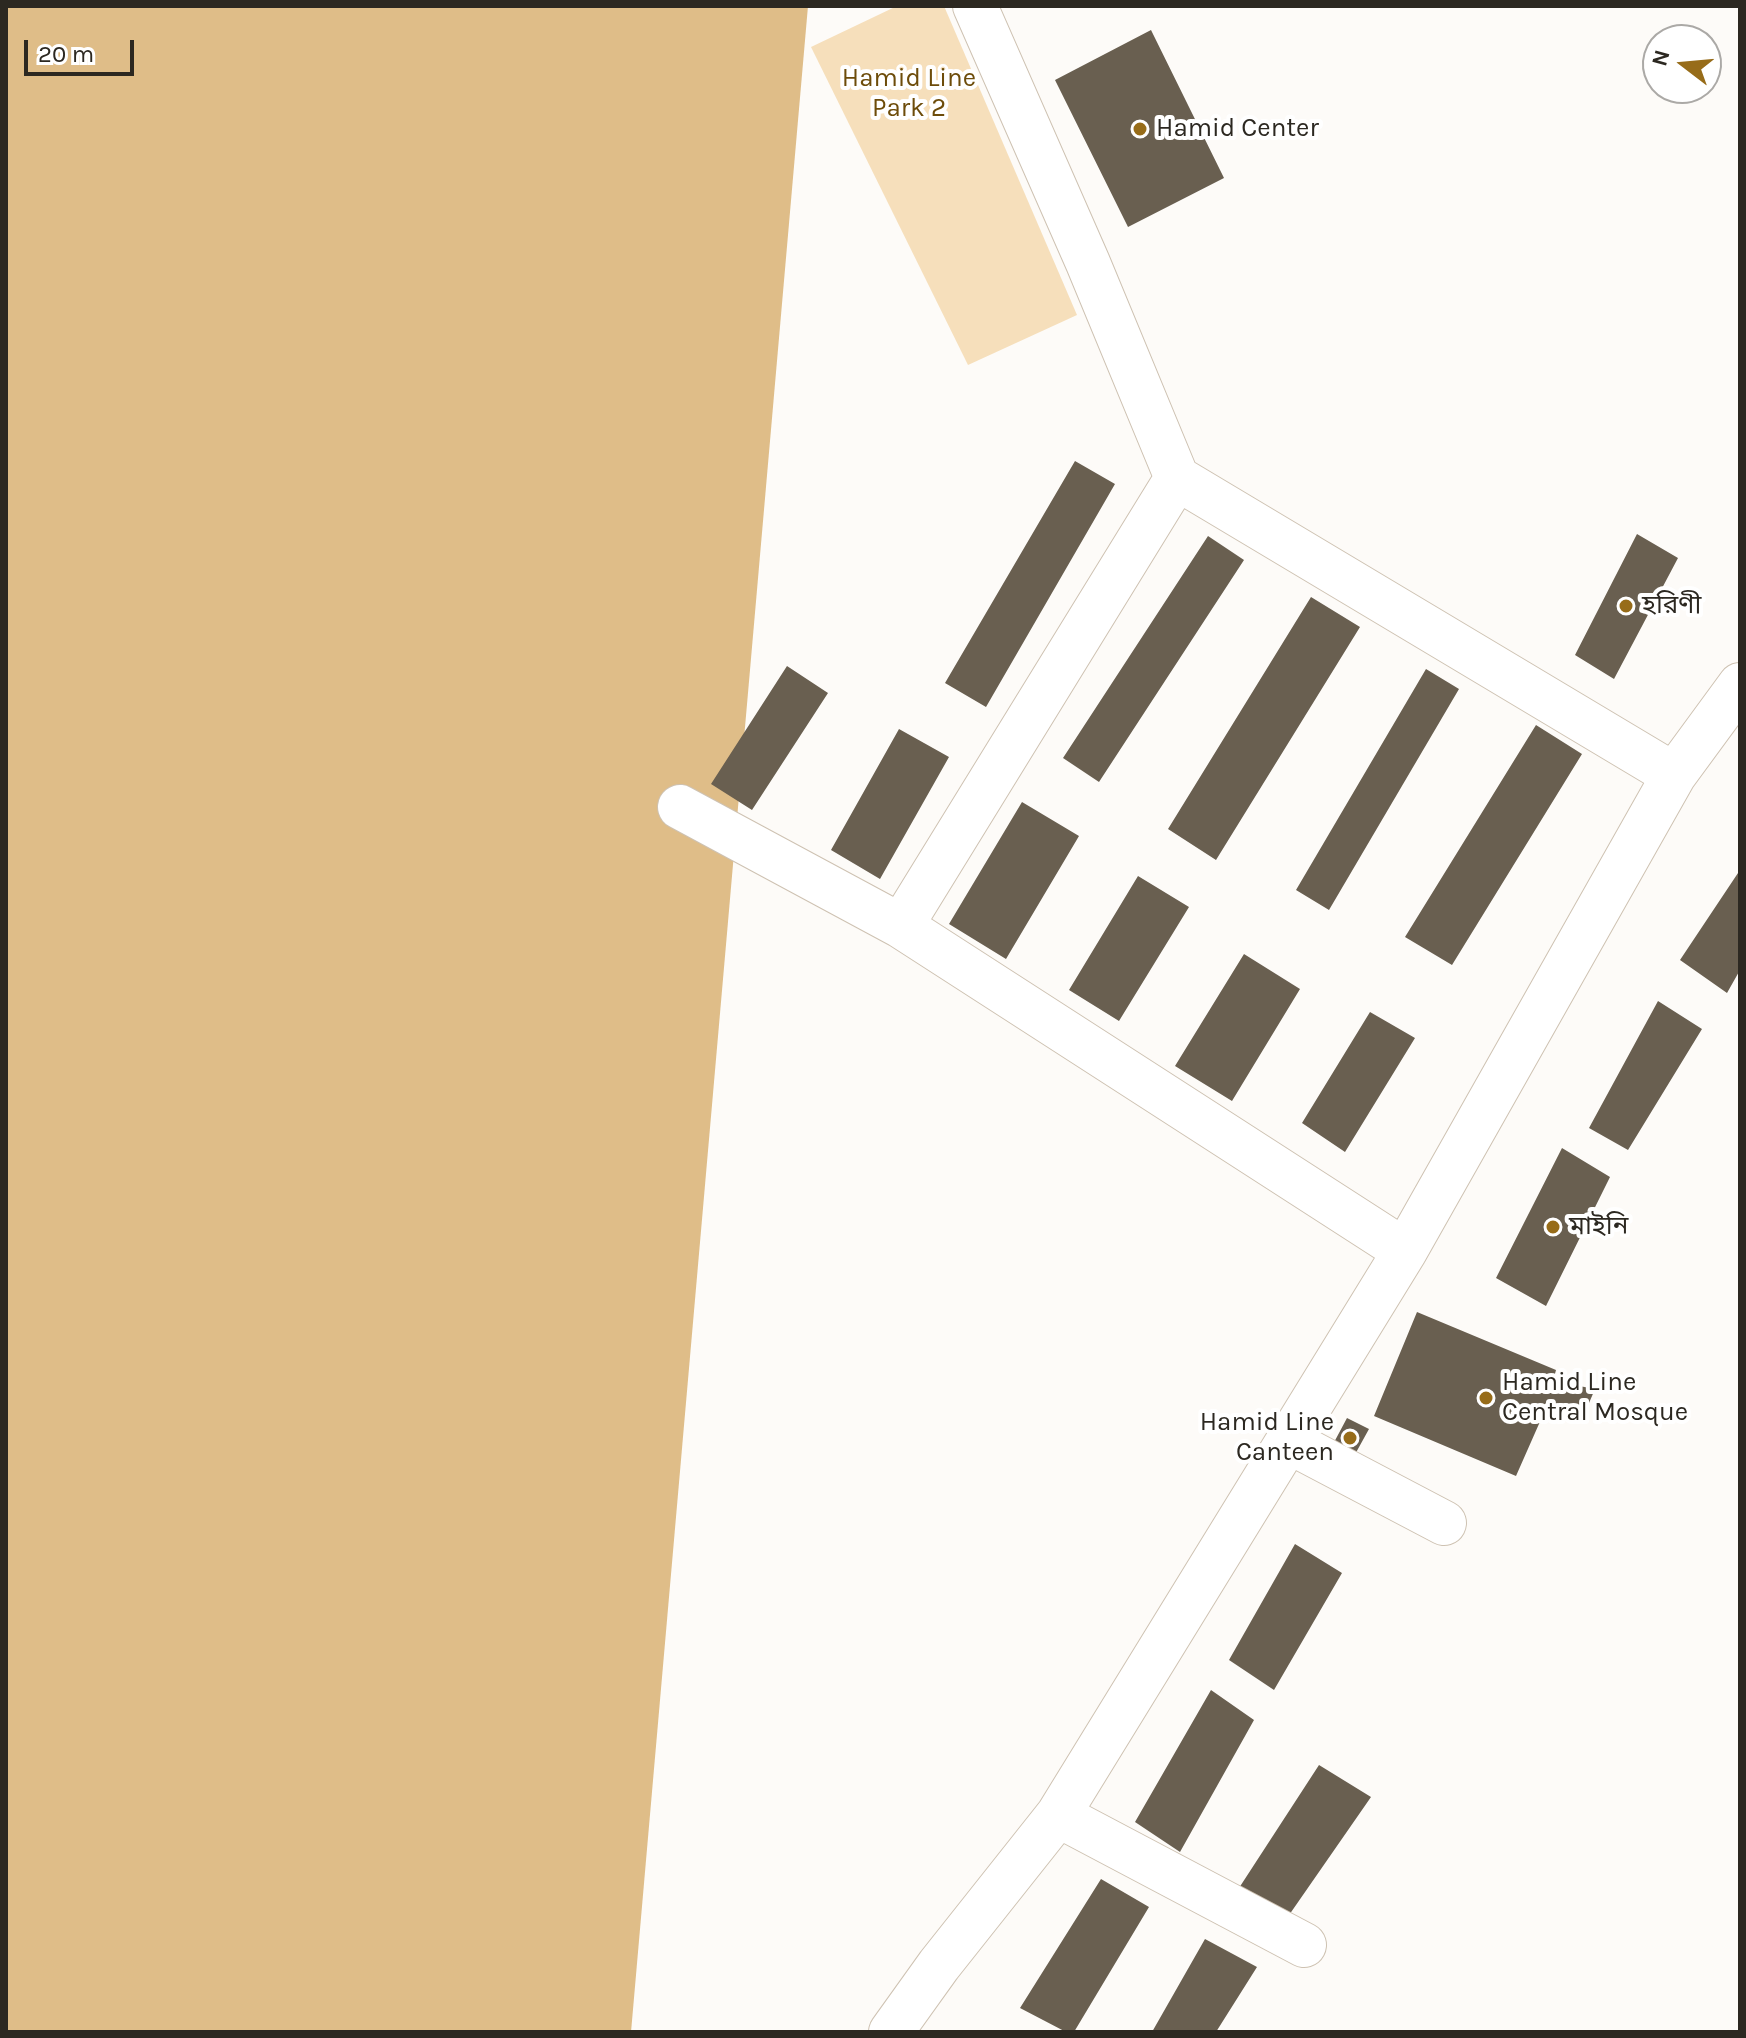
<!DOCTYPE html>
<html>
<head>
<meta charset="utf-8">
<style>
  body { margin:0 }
  #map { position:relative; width:1746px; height:2038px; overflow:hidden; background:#fdfbf8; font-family:Karla,sans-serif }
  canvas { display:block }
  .frame { position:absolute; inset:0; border:8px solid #2c2821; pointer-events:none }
  .north { position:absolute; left:1642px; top:24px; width:80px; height:80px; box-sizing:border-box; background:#fff; border:2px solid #aba9a6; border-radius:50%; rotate:286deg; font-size:22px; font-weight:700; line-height:32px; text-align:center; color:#2c2821 }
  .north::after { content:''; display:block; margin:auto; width:28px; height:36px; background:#976c19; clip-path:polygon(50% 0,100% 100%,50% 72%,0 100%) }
  .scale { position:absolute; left:24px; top:40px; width:110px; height:36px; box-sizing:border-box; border:4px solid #2c2821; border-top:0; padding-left:10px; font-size:24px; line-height:28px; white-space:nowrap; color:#2c2821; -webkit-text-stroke:6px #fff; paint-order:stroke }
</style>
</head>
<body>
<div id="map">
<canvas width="1746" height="2038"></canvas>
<div class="frame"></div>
<div class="north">N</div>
<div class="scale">20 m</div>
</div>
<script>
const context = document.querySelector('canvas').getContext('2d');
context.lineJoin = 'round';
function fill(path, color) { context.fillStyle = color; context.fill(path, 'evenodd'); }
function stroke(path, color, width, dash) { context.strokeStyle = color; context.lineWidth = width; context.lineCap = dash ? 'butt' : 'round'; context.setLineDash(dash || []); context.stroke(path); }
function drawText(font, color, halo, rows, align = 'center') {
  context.font = font + ' Karla,"Noto Sans Bengali",sans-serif'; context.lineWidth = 8; context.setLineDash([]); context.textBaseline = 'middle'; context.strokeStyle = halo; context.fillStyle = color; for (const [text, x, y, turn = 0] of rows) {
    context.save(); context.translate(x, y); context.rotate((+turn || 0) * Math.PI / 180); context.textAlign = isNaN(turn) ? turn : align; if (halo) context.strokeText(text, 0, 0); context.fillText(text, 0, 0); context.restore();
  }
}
const green = new Path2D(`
  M897 6H944L1077 315 968 365 811 47Z`);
const forest = new Path2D(`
  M6 6H808L631 2032H6Z`);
const building = new Path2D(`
  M1151 30 1224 178 1128 227 1055 80Z
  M1075 461 1115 484 986 707 945 683Z
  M1637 534 1678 558 1614 679 1575 655Z
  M1208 536 1244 560 1099 782 1063 758Z
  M1311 597 1360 627 1216 860 1168 829Z
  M787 666 828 693 752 810 711 784Z
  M1426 669 1459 689 1329 910 1296 890Z
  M1536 725 1582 754 1452 965 1405 937Z
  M899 729 949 757 880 879 831 850Z
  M1022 802 1079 836 1006 959 949 924Z
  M1740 870V970L1727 993 1680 960Z
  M1138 876 1189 907 1119 1021 1069 990Z
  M1244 954 1300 989 1232 1101 1175 1066Z
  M1658 1001 1702 1029 1628 1150 1589 1128Z
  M1370 1012 1415 1038 1345 1152 1302 1123Z
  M1562 1148 1610 1177 1546 1306 1496 1278Z
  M1417 1312 1556 1370 1553 1381 1595 1389 1583 1417 1546 1408 1516 1476 1374 1416Z
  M1347 1418 1369 1429 1353 1458 1331 1448Z
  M1295 1544 1342 1573 1274 1690 1229 1660Z
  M1211 1690 1254 1720 1180 1852 1135 1822Z
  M1319 1765 1371 1797 1287 1918 1239 1888Z
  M1101 1879 1149 1907 1074 2032H1066L1020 2008Z
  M1205 1939 1257 1967 1216 2032H1152Z`);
const minor = new Path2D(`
  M975 6 1088 263 1177 478 1674 775
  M1177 478 901 926 1405 1251
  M680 807 901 926
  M1288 1441 1444 1523
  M1058 1815 1304 1945
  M891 2032 939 1965 1058 1815 1405 1251 1674 775 1740 685`);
const markers = [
  [1140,129,8,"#976c19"],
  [1626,606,8,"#976c19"],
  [1553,1227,8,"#976c19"],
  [1486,1398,8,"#976c19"],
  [1350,1438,8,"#976c19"]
];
const parkNames = [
  ["Hamid Line",909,79],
  ["Park 2",909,109]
];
const poiNames = [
  ["Hamid Center",1156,129],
  ["হরিণী",1642,606],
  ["মাইনি",1569,1227],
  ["Hamid Line",1502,1383],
  ["Central Mosque",1502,1413],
  ["Hamid Line",1334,1423,"right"],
  ["Canteen",1334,1453,"right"]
];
fill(green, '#f6dfbb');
fill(forest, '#dfbd88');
fill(building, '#695f50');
stroke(minor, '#cec2b2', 46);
stroke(minor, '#fff', 44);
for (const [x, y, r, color] of markers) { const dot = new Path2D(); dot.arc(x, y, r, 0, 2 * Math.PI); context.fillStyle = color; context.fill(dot); stroke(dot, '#fff', 3); }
drawText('26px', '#6d4c0a', '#fff', parkNames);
drawText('26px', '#2c2821', '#fff', poiNames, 'left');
</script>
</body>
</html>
